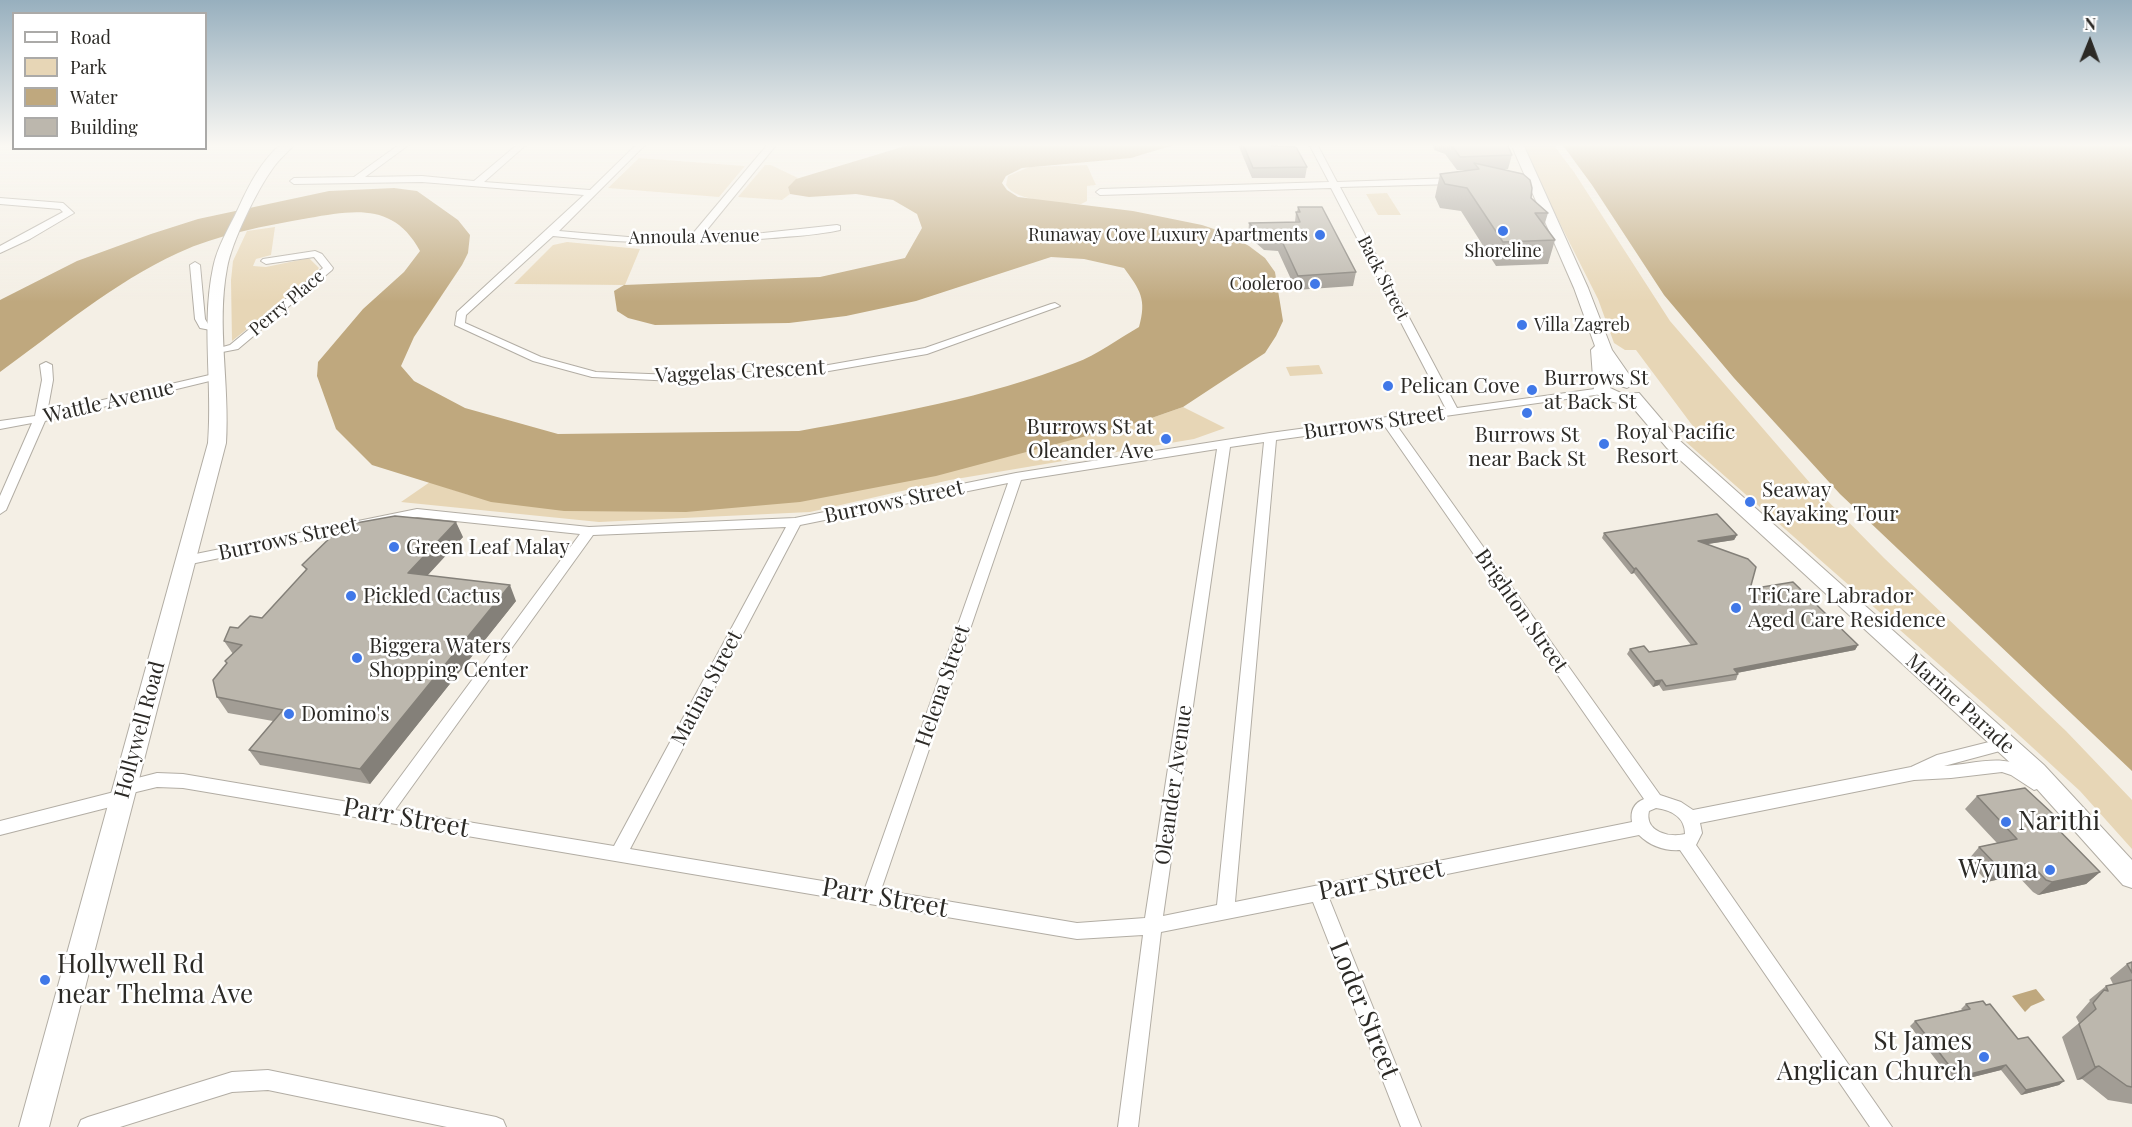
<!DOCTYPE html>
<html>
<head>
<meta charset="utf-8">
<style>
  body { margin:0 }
  #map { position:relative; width:2132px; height:1127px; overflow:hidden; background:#f4efe5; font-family:"Playfair Display",serif }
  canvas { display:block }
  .legend { position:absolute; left:12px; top:12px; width:195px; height:138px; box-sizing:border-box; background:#fff; border:2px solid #abaaa8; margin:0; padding:8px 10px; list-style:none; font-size:18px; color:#2c2a26 }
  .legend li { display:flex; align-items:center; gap:12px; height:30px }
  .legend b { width:30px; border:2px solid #abaaa8 }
  .north { position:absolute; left:2060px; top:12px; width:60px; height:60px; -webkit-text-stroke:4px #fff; paint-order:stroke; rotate:1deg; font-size:16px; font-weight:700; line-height:24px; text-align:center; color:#2c2a26 }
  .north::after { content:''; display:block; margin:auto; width:21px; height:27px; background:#2c2a26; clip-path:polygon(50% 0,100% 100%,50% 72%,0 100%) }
</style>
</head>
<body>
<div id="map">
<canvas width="2132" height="1127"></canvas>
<ul class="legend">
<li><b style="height:8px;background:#fff"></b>Road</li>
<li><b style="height:16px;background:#e7d6b6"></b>Park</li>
<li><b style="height:16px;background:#bfa87e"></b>Water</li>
<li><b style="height:16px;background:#bcb7ad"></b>Building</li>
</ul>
<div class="north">N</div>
</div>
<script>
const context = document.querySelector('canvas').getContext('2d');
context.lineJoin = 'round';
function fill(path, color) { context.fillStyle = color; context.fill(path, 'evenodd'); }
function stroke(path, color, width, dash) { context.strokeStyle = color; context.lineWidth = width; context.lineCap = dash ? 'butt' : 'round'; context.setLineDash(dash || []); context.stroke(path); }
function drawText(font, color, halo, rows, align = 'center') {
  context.font = font + ' "Playfair Display",serif'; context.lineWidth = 5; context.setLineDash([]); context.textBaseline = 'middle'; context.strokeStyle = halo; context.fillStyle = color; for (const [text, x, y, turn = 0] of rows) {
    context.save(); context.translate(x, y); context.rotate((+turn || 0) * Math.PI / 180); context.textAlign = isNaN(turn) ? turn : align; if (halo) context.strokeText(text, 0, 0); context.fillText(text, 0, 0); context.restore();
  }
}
const green = new Path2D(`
  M1523 144H1553L1574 172 1670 321 1810 483 1884 558 2066 731 2132 800V849L2080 791 2008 725 1686 442 1689 438 1701 437 1636 350H1625L1614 343 1598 299 1537 178Z
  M639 158 745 166 719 197 608 188Z
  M765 165H771L798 178 788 187 790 194 782 200 738 197Z
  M1087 165 1096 185 1087 186V201L1081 204C1063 203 1015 202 1006 185L1008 176 1029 167Z
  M1387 193 1401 215H1378L1366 194Z
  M275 227 271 255 256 259 253 266 266 267 309 258 319 268 314 275 232 341 231 280 233 261 247 231Z
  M567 242 640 249 625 285 514 284 553 245Z
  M1319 365 1323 374 1290 376 1286 367Z
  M1183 407 1225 428 1194 439 950 480 810 512 599 522 401 502 430 482 469 495 1143 421Z`);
const water = new Path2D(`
  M912 144H1177L1131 158 1022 168 1006 176 1002 183 1007 190 1018 197 1133 211 1202 225 1223 232 1249 246 1265 258 1275 272 1283 321 1276 336 1265 353 1183 407 1143 421 936 476 800 502 686 512 564 511 491 502 372 465 336 429 317 376 318 362 363 309 404 272 420 251C394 203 355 210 309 218 264 226 219 234 178 253 113 283 58 330 0 372V300L77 261 151 234 198 219 329 191 394 188 417 191 458 220 470 235 468 253 462 265 414 337 401 366 414 381 465 408 558 434 799 431C892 414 986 398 1075 363 1097 355 1118 339 1139 327 1147 299 1140 290 1124 268L1084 259 1051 257 916 301 846 316 789 323 655 325 628 318 617 311 614 291 624 285 820 277 905 258 922 228 917 214 893 200 856 194 809 197 790 194 788 187 796 179Z
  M1562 144H2132V771L1840 494 1734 378 1664 295 1592 185Z
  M2036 989 2045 1000 2031 1006 2025 1012 2012 996Z`);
const street = new Path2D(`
  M400 144H410L365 177 422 176 474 181 518 144H527L484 182 590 190 637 144H646L559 231 628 237H690L768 144H777L701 237 763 233 837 225 840 226V230C818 235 795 236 772 238 699 245 626 244 553 236L466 315 465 323 541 357 596 372 675 375 800 370 925 348 1051 304 1055 303 1060 306 927 354 800 376 675 381 592 377 533 361 455 325 457 312 584 195 422 182 294 184 290 181 294 178 354 177Z
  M1309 144H1317L1337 182 1455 178 1459 181 1455 184 1340 187 1457 408 1602 388 1608 391 1602 394 1395 423 1660 795 1681 802 1693 810 1911 767 1937 755 2005 738 2011 740 2013 744 2011 748 1944 766C1972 765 2003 752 2028 770 2034 774 2039 777 2042 783L2040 788 2034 790 2011 775 2002 772 1951 778 1914 780 1700 823 1702 833 1696 845 1892 1127H1870L1680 850C1665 851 1650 846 1639 835L1329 898 1421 1127H1401L1313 902 1161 932 1138 1127H1118L1143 935 1077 939 183 788 157 787 128 794 130 797 128 802 122 804 0 835V821L118 791 116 788 118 783 157 773 183 774 378 807 580 534 417 517 186 565 181 563 179 560 181 557 417 509 589 527 795 518 1016 473 1270 433 1446 409 1331 188 1100 195 1096 192 1100 189 1329 182ZM1384 425 1644 799C1634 803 1630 811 1632 822L1235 902 1276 440ZM1264 442 1217 905 1163 916 1230 447ZM1217 449 1145 918 1077 923 881 890 1021 480ZM1008 483 865 888 630 849 800 525ZM786 527 614 846 395 810 593 535ZM1656 808C1671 810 1685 817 1685 834 1670 838 1644 832 1649 811Z
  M0 198 63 203 74 213 30 239 0 253V246L63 212 60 209 0 204Z
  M315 251 322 254 333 268 332 270 238 349 212 354V350L230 345 323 268 314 257 266 264 261 261 263 259Z
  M195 262 200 265 205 319 208 324 221 328V332L200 328 195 319 190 265Z
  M46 362 52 365 53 380 47 413 218 373 224 376 222 378 45 421 6 510 0 514V496L32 423 0 429V421L35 416 42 380 40 365Z
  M268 1070 496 1117 503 1120 506 1127H447L268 1090 232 1092 120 1127H78L81 1120 88 1117 232 1072Z`);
const secondary = new Path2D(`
  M281 144H295C288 152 279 159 273 168 257 190 232 241 227 268 216 325 230 385 226 443L49 1127H19L208 443C213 385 201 325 213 268 217 247 229 228 238 209 249 185 261 161 281 144Z
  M1511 144H1523L1588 288 1612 350 1635 383 1627 388 1621 386 1609 371 1610 388 1623 394 1639 393 1679 440 2044 765 2132 860V888L2123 885 2028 779 1667 448 1629 403C1617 405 1602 400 1594 391L1591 350 1595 346 1574 288Z`);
const wall = new Path2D(`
  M1239 144H1269L1270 146 1307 167 1305 178H1252L1239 147Z
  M1433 144H1507L1512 155 1508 169H1500L1548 213 1544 226 1555 240 1548 264 1496 266 1461 211 1440 208 1435 197 1440 174 1472 170H1457L1445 154 1434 150Z
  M1298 207 1356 272 1353 286 1296 290 1278 251 1264 250 1248 236 1249 223 1295 222 1296 212H1297Z
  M348 532 463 537 427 575 516 601 370 784 260 765 249 750 273 721 228 713 217 697 227 664 225 661 233 654 224 641 238 628 262 618 306 570 302 565Z
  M1604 533 1737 535 1734 540 1707 544 1750 589 1858 645 1855 650 1737 673 1738 674 1736 680 1663 691 1659 685 1653 687 1627 654 1630 649 1649 652 1691 645 1634 573 1631 574 1602 538Z
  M1977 796 2048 819 2100 872 2086 884 2038 895 2033 892 2017 875 1987 882 1968 860 1979 847 1997 843 1965 809Z
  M2132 962V1104L2108 1100 2082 1079 2077 1080 2062 1037 2079 1023 2076 1017 2090 1001 2089 1000 2106 986 2113 984 2110 978 2127 964Z
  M1966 1004 2018 1039 2064 1081 2059 1085 2021 1095 2001 1070 1953 1082 1910 1026 1915 1021 1962 1010 1961 1009Z`);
const shadedWall = new Path2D(`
  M456 522 463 537 416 588 408 573Z
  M1737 535 1734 540 1695 546 1698 541Z
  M1636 568 1634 573 1631 574 1634 569Z
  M510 585 516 601 370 784 360 769Z
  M1858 645 1855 650 1731 674 1734 669Z
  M1662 680 1659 685 1653 687 1655 681Z
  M2030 863 2017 875 1987 882 2000 869Z
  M2100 872 2086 884 2038 895 2052 882Z
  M2006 1065 2001 1070 1953 1082 1958 1077Z
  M2099 1066 2082 1079 2077 1080 2095 1067Z
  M2064 1081 2059 1085 2021 1095 2026 1090Z`);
const building = new Path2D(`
  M1243 144H1269L1270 146 1296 147 1307 167 1253 168Z
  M1451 144H1507L1512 155 1460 157Z
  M1474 163 1523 174 1530 180 1532 188 1531 198 1548 213H1535L1555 240 1503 242 1467 188 1445 184 1440 174 1479 169Z
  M1298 207H1322L1356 272 1298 276 1280 237H1265L1249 223 1300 222 1296 212H1300Z
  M1717 514 1737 535 1698 541 1748 559 1756 567 1750 589 1793 582 1858 645 1734 669 1738 674 1666 686 1662 680 1655 681 1630 649 1644 646 1649 652 1697 644 1636 568 1634 569 1604 533Z
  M395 516 456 522 408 573 510 585 360 769 249 750 283 710 217 697 213 680 227 663 225 661 242 645 224 641 230 627 238 628 250 616 262 618 307 569 302 565 337 531 348 532 356 523Z
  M2025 788 2053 814 2045 816 2100 872 2052 882 2046 880 2030 863 2000 869 1979 847 2017 839 1977 796Z
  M2132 962V973L2127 964Z
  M2132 980V1087L2127 1086 2099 1066 2095 1067 2079 1024 2096 1009 2093 1003 2104 990 2108 991 2106 986Z
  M1983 1001 1986 1005 1990 1004 2018 1039 2028 1037 2064 1081 2026 1090 2006 1065 1958 1077 1915 1021 1970 1009 1966 1004Z`);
const markers = [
  [1503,231,6,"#4078e8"],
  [1320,235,6,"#4078e8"],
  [1315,284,6,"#4078e8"],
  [1522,325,6,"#4078e8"],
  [1388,386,6,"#4078e8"],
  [1532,390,6,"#4078e8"],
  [1527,413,6,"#4078e8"],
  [1166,439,6,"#4078e8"],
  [1604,444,6,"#4078e8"],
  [1750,502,6,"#4078e8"],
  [394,547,6,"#4078e8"],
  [351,596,6,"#4078e8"],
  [1736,608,6,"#4078e8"],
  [357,658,6,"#4078e8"],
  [289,714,6,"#4078e8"],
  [2006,822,6,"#4078e8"],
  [2050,870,6,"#4078e8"],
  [45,980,6,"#4078e8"],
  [1984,1057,6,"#4078e8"]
];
const farPoinames = [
  ["Runaway Cove Luxury Apartments",1308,235],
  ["Shoreline",1503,251,"center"],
  ["Cooleroo",1303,284],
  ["Villa Zagreb",1534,325,"left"]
];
const farStreetnames = [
  ["Annoula Avenue",694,237,-1],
  ["Back Street",1383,278,63],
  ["Perry Place",287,303,-40]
];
const streetNames = [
  ["Vaggelas Crescent",740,372,-3],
  ["Wattle Avenue",109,402,-13],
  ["Burrows Street",1374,423,-8],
  ["Burrows Street",894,502,-12],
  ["Burrows Street",288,539,-12],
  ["Brighton Street",1521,611,55],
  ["Helena Street",943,686,-71],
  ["Matina Street",707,688,-62],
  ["Marine Parade",1960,704,42],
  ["Hollywell Road",140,730,-75],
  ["Oleander Avenue",1174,785,-82]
];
const poiNames = [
  ["Burrows St",1544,378],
  ["at Back St",1544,402],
  ["Pelican Cove",1400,386],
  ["Burrows St at",1154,427,"right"],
  ["Oleander Ave",1154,451,"right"],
  ["Royal Pacific",1616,432],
  ["Resort",1616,456],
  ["Burrows St",1527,435,"center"],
  ["near Back St",1527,459,"center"],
  ["Seaway",1762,490],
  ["Kayaking Tour",1762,514],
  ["Green Leaf Malay",406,547],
  ["Pickled Cactus",363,596],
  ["TriCare Labrador",1748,596],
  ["Aged Care Residence",1748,620],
  ["Biggera Waters",369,646],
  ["Shopping Center",369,670],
  ["Domino's",301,714]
];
const nearStreetnames = [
  ["Parr Street",406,818,10],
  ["Parr Street",1381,880,-11],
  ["Parr Street",885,898,10],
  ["Loder Street",1364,1010,68]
];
const nearPoinames = [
  ["Narithi",2018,822],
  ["Wyuna",2038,870,"right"],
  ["Hollywell Rd",57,965],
  ["near Thelma Ave",57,995],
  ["St James",1972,1042,"right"],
  ["Anglican Church",1972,1072,"right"]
];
fill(green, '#e7d6b6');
fill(water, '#bfa87e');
stroke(street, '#b2ada4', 2);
stroke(secondary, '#b2ada4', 2);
fill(street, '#fff');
fill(secondary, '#fff');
fill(wall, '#a29d95');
fill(shadedWall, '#848079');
fill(building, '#bcb7ad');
stroke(building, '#848079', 1.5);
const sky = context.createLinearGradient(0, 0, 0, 302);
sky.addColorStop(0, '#97afbe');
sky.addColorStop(0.48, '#faf8f3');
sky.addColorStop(1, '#faf8f300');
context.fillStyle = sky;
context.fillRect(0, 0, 2132, 302);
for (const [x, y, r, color] of markers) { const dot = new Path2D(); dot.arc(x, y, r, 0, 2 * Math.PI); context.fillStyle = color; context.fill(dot); stroke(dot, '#fff', 2); }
drawText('18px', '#2c2a26', '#fff', farPoinames, 'right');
drawText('18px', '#2c2a26', '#fff', farStreetnames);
drawText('21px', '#2c2a26', '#fff', streetNames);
drawText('21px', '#2c2a26', '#fff', poiNames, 'left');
drawText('26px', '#2c2a26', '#fff', nearStreetnames);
drawText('26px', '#2c2a26', '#fff', nearPoinames, 'left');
</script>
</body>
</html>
